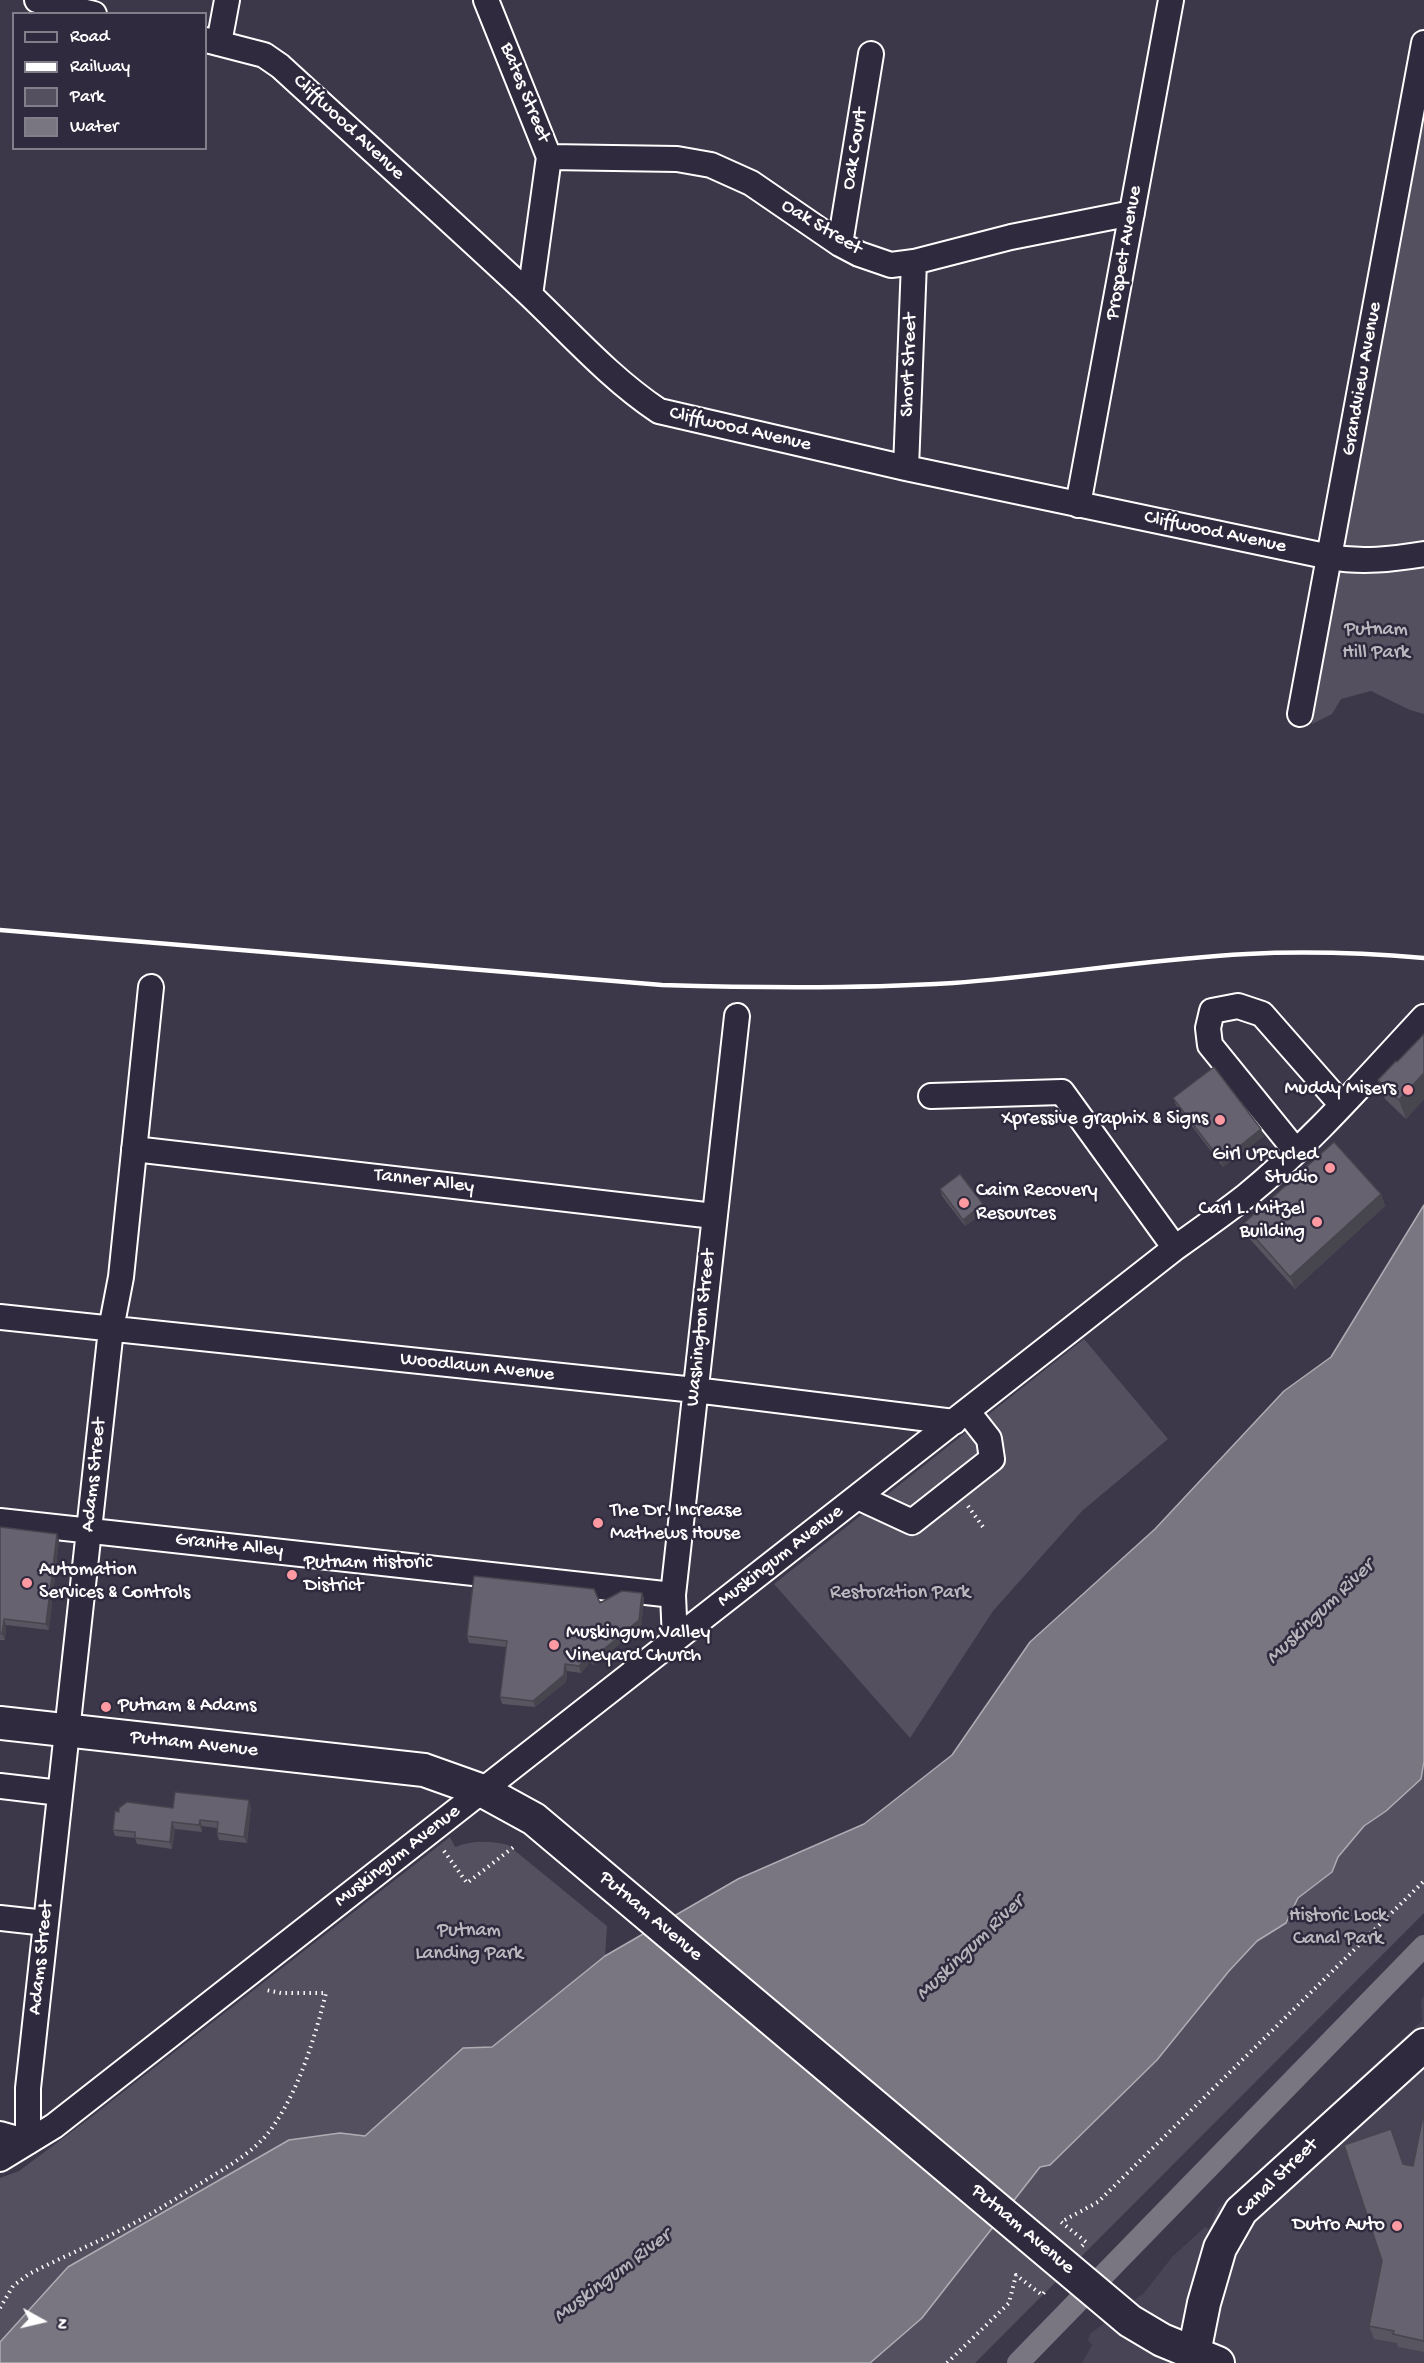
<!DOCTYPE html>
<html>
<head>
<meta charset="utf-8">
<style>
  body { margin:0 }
  #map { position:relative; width:1424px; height:2363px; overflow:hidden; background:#3c3749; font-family:"Gochi Hand",sans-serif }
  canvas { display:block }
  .legend { position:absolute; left:12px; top:12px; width:195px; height:138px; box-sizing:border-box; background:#2f2a3d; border:2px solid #827f8b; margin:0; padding:8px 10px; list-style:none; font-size:18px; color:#fff }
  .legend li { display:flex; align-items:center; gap:12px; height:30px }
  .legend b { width:30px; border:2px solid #827f8b }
  .north { position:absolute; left:12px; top:2291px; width:60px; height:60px; -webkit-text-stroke:4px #2f2a3d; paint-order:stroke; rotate:98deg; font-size:16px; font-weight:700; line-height:24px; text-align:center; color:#fff }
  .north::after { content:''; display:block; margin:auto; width:21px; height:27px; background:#fff; clip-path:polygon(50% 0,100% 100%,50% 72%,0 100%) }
</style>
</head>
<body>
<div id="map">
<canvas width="1424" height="2363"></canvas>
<ul class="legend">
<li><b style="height:8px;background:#2f2a3d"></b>Road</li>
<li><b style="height:8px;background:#fff"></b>Railway</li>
<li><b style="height:16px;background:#555060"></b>Park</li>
<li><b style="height:16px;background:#797682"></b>Water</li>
</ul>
<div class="north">N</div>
</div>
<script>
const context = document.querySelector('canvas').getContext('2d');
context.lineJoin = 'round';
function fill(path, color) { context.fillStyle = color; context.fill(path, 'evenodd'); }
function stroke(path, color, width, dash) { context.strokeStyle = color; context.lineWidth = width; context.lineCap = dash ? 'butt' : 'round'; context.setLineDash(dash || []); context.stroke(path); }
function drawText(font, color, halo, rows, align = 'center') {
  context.font = font + ' "Gochi Hand",sans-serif'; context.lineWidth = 5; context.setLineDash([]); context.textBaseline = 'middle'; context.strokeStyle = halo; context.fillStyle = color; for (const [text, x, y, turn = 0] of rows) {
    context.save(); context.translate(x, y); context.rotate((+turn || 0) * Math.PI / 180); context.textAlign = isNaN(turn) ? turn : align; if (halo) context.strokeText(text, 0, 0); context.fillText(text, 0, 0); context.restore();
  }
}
const built = new Path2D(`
  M1424 1996V2363H1082L1092 2345 1088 2340 1090 2334 1144 2293 1172 2257 1205 2227 1209 2229 1218 2208 1422 2021 1421 2000Z`);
const green = new Path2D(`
  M1424 112V714L1410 710 1371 691 1341 699 1332 714 1312 724Z
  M1084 1339 1168 1439 1082 1511 993 1611 910 1738 774 1584Z
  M1424 1761V1913L975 2363H870L922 2318 1040 2167 1050 2165 1157 2060 1229 1971 1257 1941 1286 1923 1298 1898 1332 1872 1338 1857 1364 1826 1386 1811Z
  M450 1837 455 1847C474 1840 489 1841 508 1845L607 1926 605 1956 492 2047 463 2048 365 2136 340 2133 289 2140 68 2267 0 2342V2178L19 2171 86 2121Z`);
const water = new Path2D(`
  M1424 1205V1761L1421 1779 1386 1811 1364 1826 1338 1857 1332 1872 1298 1898 1286 1923 1257 1941 1229 1971 1157 2060 1050 2165 1040 2167 922 2318 870 2363H0V2342L68 2267 289 2140 340 2133 365 2136 463 2048 492 2047 605 1956 738 1879 864 1824 952 1755 1030 1642 1155 1529 1284 1391 1331 1357Z`);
const canal = new Path2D(`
  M1018 2363 1424 1946`);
const path = new Path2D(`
  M968 1506 983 1527
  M444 1851 467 1883 515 1846
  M1082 2246 1086 2242 1061 2222 1098 2202 1424 1881
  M0 2308 13 2286 29 2274C64 2256 101 2241 136 2222 159 2210 181 2195 203 2182 228 2166 257 2151 274 2125 300 2087 315 2037 326 1993H281L266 1990
  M947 2363 1009 2303 1016 2275 1042 2295 1046 2290`);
const minor = new Path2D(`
  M37 0 94 14
  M486 0 549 157 530 295
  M206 40 264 55 280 66C364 143 448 218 530 295 572 335 611 379 659 411L906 468 1330 557C1363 563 1392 559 1424 554
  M219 43 227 0
  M549 157 677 159 711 165 751 183 840 244 859 254 891 265 914 262 1011 237 1132 213
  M840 244 871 54
  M906 468 914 262
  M1078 505 1171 0
  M1300 714 1424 43
  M931 1096 1062 1092 1175 1248
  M134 1149 714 1216
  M1296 1151 1210 1045 1208 1028 1212 1011 1238 1006 1262 1014 1342 1105
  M0 1317 695 1390 954 1422
  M858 1497 912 1522 992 1459 989 1439 967 1411
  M0 1521 673 1595
  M675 1640 673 1595 737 1016
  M0 1786 60 1793
  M0 1918 46 1923
  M0 2134 28 2142
  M28 2142V2088L111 1329 121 1277 151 987
  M0 2159 54 2126 1175 1248C1199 1231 1223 1214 1246 1196 1311 1143 1367 1078 1424 1017`);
const major = new Path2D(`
  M0 1723 424 1770 483 1791 534 1819 1130 2321 1162 2340 1218 2363
  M1192 2363 1204 2303 1220 2248 1241 2211 1424 2045`);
const rail = new Path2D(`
  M0 930 662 985C760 988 855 989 953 983 1051 976 1148 959 1247 954 1306 951 1365 953 1424 958`);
const wall = new Path2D(`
  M1424 1034V1099L1406 1119 1385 1099 1378 1080 1397 1062Z
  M1173 1098 1264 1136 1223 1167 1176 1105Z
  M940 1189 983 1204 985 1211 965 1226 942 1196Z
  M1381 1194 1385 1206 1295 1289 1248 1237 1243 1224Z
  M0 1527 59 1540 49 1630 6 1625 5 1640H0Z
  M642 1593 644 1599 641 1626 594 1665 590 1662 581 1673 567 1671 566 1682 535 1707 502 1704 500 1697 506 1647 469 1643 467 1636Z
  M251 1806 247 1843 219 1840 217 1833V1828L202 1826V1832L175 1829 172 1849 137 1844 135 1838 115 1836 113 1830 119 1812 173 1808Z
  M1424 2111V2352L1398 2347 1397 2343 1374 2339 1369 2326 1403 2164 1413 2166Z`);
const shadedWall = new Path2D(`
  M1424 1073V1099L1406 1119 1399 1100Z
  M1261 1129 1264 1136 1223 1167 1221 1161Z
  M1381 1194 1385 1206 1295 1289 1290 1277Z
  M983 1204 985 1211 965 1226 963 1220Z
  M57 1534 59 1540 49 1630 46 1624Z
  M642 1593 644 1599 641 1626 594 1665 592 1659Z
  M4 1619 6 1625 5 1640 2 1634Z
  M588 1656 590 1662 581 1673 579 1666Z
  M565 1664 567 1671 566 1682 535 1707 533 1701Z
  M249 1800 251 1806 247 1843 244 1837Z
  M200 1820 202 1826V1832L199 1825Z
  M172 1822 175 1829 172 1849 170 1842Z`);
const building = new Path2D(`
  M1424 1034V1073L1399 1100 1378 1080 1396 1061 1397 1062Z
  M1214 1067 1261 1129 1221 1161 1173 1098Z
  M1334 1142 1381 1194 1290 1277 1243 1224Z
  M960 1174 983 1204 963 1220 940 1189Z
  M0 1527 57 1534 46 1624 4 1619 2 1634 0 1633Z
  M474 1576 594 1589 600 1603 622 1591 642 1593 639 1620 592 1659 588 1656 579 1666 565 1664 564 1675 533 1701 500 1697 507 1641 467 1636Z
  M175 1792 249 1800 244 1837 217 1833 218 1822 200 1820 199 1825 172 1822 170 1842 135 1838V1832L113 1830 115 1811 119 1812V1808L127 1802 173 1808Z
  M1424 2111V2341L1393 2334 1394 2331 1369 2326 1382 2261 1344 2145 1391 2129 1403 2164 1413 2166Z`);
const markers = [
  [1408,1090,6,"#ff9aa2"],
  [1220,1120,6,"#ff9aa2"],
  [1330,1168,6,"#ff9aa2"],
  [964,1203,6,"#ff9aa2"],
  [1317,1222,6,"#ff9aa2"],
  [598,1523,6,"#ff9aa2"],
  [292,1575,6,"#ff9aa2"],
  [27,1583,6,"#ff9aa2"],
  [554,1645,6,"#ff9aa2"],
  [106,1707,6,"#ff9aa2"],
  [1397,2226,6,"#ff9aa2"]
];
const streetNames = [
  ["Bates Street",524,93,68],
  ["Cliffwood Avenue",348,128,43],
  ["Oak Court",856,149,-81],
  ["Oak Street",821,228,31],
  ["Prospect Avenue",1125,253,-80],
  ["Short Street",910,365,-88],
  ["Grandview Avenue",1363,379,-80],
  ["Cliffwood Avenue",740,430,13],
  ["Cliffwood Avenue",1215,533,12],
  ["Tanner Alley",424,1182,7],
  ["Washington Street",702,1328,-84],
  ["Woodlawn Avenue",477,1368,6],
  ["Adams Street",95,1475,-84],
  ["Granite Alley",229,1546,6],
  ["Muskingum Avenue",781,1557,-38],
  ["Putnam Avenue",194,1745,6],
  ["Muskingum Avenue",398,1857,-38],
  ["Putnam Avenue",650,1917,40],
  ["Adams Street",42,1958,-84],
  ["Canal Street",1278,2179,-44],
  ["Putnam Avenue",1022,2230,40]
];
const parkNames = [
  ["Putnam",1376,631],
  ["Hill Park",1376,654],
  ["Restoration Park",900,1594],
  ["Historic Lock",1338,1917],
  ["Canal Park",1338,1940],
  ["Putnam",469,1932],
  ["Landing Park",469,1955]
];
const poiNames = [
  ["Muddy Misers",1396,1090,"right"],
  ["Xpressive graphiX & Signs",1208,1120,"right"],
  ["Girl UPcycled",1318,1156,"right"],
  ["Studio",1318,1179,"right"],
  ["Cairn Recovery",976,1192],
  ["Resources",976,1215],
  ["Carl L. Mitzel",1305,1210,"right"],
  ["Building",1305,1233,"right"],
  ["The Dr. Increase",610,1512],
  ["Mathews House",610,1535],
  ["Putnam Historic",304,1564],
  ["District",304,1587],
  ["Automation",39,1571],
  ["Services & Controls",39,1594],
  ["Muskingum Valley",566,1634],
  ["Vineyard Church",566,1657],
  ["Putnam & Adams",118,1707],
  ["Dutro Auto",1385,2226,"right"]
];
const waterNames = [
  ["Muskingum River",1321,1613,-44],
  ["Muskingum River",971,1949,-44],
  ["Muskingum River",613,2277,-37]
];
fill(built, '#494455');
fill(green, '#555060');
fill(water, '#797682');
stroke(water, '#afadb4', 1.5);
stroke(canal, '#797682', 22);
stroke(minor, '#fff', 28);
stroke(major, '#fff', 36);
stroke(path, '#fff', 4, [1.5, 4.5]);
stroke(minor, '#2f2a3d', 24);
stroke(major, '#2f2a3d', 32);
stroke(rail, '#fff', 4.5);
fill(wall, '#585460');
fill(shadedWall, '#47454e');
fill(building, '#666270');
stroke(building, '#47454e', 1.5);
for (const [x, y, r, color] of markers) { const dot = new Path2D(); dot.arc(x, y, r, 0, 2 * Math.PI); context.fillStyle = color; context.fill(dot); stroke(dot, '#2f2a3d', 2); }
drawText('20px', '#fff', '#2f2a3d', streetNames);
drawText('20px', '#bbb9bf', '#2f2a3d', parkNames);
drawText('20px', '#fff', '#2f2a3d', poiNames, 'left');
drawText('italic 21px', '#b5b4ba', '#2f2a3d', waterNames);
</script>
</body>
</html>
